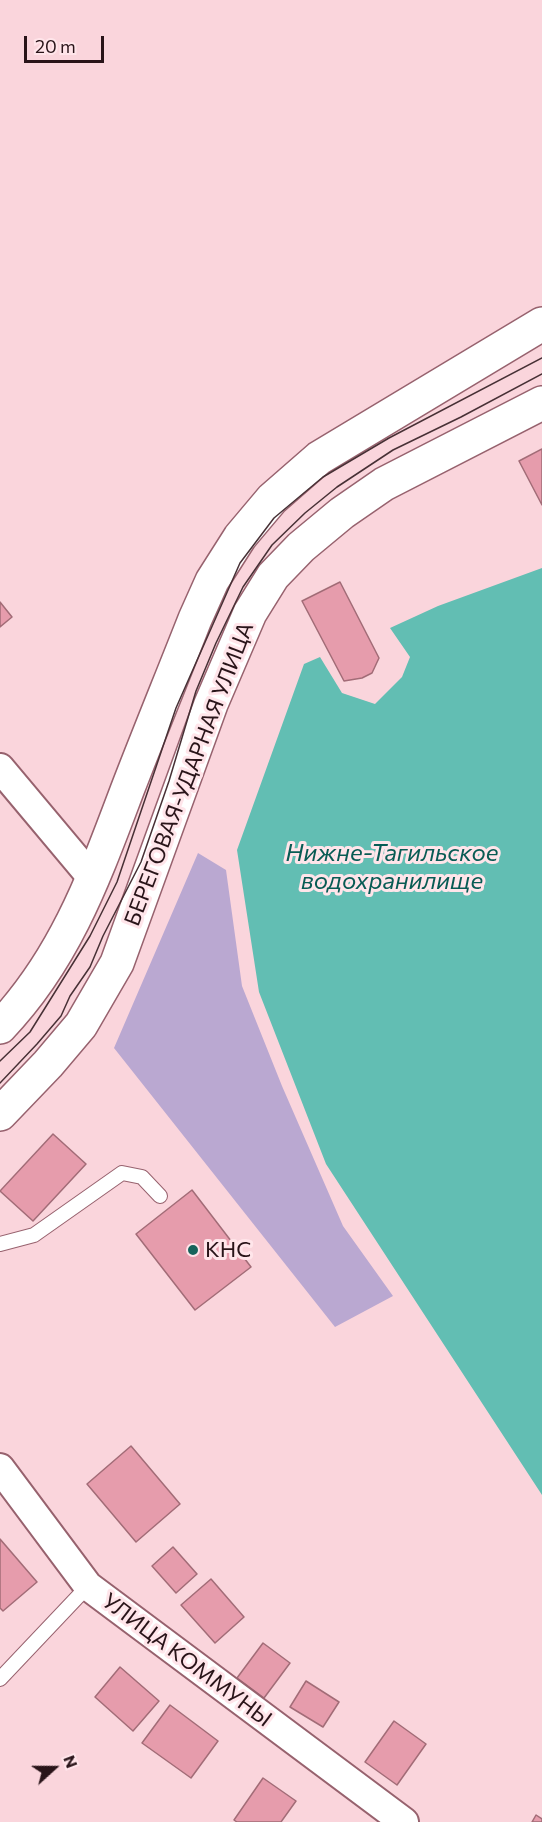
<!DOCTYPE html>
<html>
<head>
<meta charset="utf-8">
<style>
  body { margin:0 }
  #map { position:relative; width:542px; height:1822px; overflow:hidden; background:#fad5dc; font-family:Commissioner,sans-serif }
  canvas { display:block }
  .north { position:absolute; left:24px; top:1738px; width:60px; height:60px; -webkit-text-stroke:4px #ffe5ea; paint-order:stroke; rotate:69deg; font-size:16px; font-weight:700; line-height:24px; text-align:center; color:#291419 }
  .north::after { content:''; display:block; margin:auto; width:21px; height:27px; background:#291419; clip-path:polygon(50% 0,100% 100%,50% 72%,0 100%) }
  .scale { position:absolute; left:24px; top:36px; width:80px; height:27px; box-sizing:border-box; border:3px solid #291419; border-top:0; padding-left:8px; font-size:18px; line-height:21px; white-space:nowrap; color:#291419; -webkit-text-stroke:4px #ffe5ea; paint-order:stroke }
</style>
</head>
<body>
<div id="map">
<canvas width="542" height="1822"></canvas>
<div class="north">N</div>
<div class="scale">20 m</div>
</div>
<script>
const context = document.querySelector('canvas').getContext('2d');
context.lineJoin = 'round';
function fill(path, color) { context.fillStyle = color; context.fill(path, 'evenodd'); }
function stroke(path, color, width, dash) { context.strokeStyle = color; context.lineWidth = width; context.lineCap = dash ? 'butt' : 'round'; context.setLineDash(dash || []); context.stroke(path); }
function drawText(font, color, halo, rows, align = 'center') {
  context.font = font + ' Commissioner,sans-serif'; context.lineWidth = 6; context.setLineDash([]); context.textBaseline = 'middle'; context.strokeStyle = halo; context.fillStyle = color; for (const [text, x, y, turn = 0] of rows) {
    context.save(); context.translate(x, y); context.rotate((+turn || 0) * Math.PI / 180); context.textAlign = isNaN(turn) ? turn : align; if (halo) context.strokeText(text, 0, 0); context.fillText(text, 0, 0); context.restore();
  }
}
const green = new Path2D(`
  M198 853 226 870 242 986 282 1086 343 1226 393 1296 335 1327 114 1048Z`);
const water = new Path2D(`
  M542 568V1495L326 1164 259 992 237 850 304 664 320 657 342 693 375 704 402 677 410 657 390 628 438 606Z`);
const building = new Path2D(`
  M542 449V505L519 461Z
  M340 582 379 658 372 673 362 678 344 681 302 601Z
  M0 602 12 617 0 627Z
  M53 1134 86 1164 33 1221 0 1191Z
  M192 1190 251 1267 195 1310 136 1234Z
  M131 1446 180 1504 136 1542 87 1484Z
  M0 1539 37 1582 3 1611 0 1608Z
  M173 1547 197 1574 176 1593 152 1566Z
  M211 1579 244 1617 215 1643 181 1605Z
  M263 1643 290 1663 264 1698 237 1678Z
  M120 1667 159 1701 133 1731 95 1697Z
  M306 1681 339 1702 323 1727 290 1707Z
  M170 1705 218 1741 191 1778 142 1743Z
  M394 1721 426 1744 397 1785 365 1762Z
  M263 1778 296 1801 281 1822H237L234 1820Z
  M536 1815 542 1819V1822H532Z`);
const lane = new Path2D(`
  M0 1244 34 1235 122 1173 142 1177 160 1196
  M0 1679 88 1586`);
const street = new Path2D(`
  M0 768 93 879
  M0 1468 88 1586 404 1822`);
const secondary = new Path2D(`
  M0 1027C66 958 95 875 128 788 150 731 173 675 195 619L212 581 240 537 272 499 319 458 542 324
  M0 1114 48 1064 81 1025 117 963 211 704 250 613 273 576 301 547 342 513 384 484 542 403`);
const tram = new Path2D(`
  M0 1061 30 1032 90 936 117 882 176 708 240 563 274 518 323 477 389 438 542 358
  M0 1083 37 1044 61 1016 70 996 90 967 103 936 141 862 169 781 196 691 216 643 243 587 272 545 305 513 337 487 393 450 461 417 542 374`);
const markers = [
  [193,1250,6,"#16635b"]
];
const streetNames = [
  ["БЕРЕГОВАЯ-УДАРНАЯ УЛИЦА",189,774,-69],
  ["УЛИЦА КОММУНЫ",187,1660,37]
];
const poiNames = [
  ["КНС",205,1250]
];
const waterNames = [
  ["Нижне-Тагильское",392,853],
  ["водохранилище",392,881]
];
fill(green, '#baa8d1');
fill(water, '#62beb3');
fill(building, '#e69cac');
stroke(building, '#a26c77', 1.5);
stroke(lane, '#97626e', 16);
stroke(street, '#97626e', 32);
stroke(secondary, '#97626e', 36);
stroke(lane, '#fff', 14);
stroke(street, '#fff', 28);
stroke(secondary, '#fff', 33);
stroke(tram, '#473035', 1.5);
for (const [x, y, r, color] of markers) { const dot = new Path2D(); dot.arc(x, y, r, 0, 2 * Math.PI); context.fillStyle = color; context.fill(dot); stroke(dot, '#ffe5ea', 2); }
drawText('22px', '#291419', '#ffe5ea', streetNames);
drawText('22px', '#291419', '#ffe5ea', poiNames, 'left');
drawText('italic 24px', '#085b54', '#ffe5ea', waterNames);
</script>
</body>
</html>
